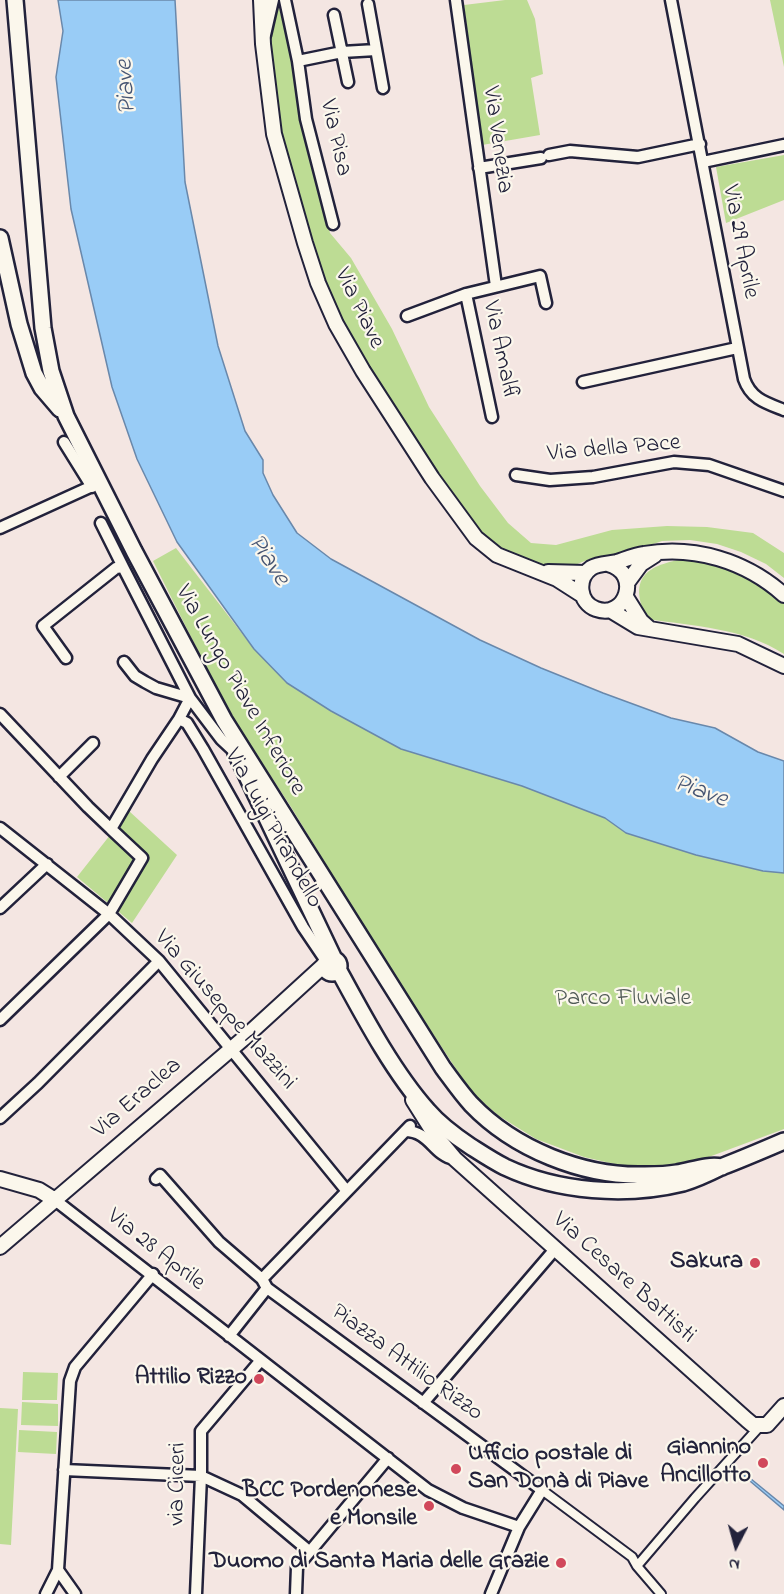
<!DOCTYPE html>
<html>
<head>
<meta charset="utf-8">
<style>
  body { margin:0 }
  #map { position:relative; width:784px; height:1594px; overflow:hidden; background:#f4e6e2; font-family:"Indie Flower",sans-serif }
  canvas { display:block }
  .north { position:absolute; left:706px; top:1516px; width:60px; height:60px; -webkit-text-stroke:4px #fbf7ec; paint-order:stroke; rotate:186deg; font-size:16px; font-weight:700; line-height:24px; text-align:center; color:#22223b }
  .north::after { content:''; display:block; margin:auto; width:21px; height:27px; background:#22223b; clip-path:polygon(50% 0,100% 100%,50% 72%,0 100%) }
</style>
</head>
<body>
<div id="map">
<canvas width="784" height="1594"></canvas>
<div class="north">N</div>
</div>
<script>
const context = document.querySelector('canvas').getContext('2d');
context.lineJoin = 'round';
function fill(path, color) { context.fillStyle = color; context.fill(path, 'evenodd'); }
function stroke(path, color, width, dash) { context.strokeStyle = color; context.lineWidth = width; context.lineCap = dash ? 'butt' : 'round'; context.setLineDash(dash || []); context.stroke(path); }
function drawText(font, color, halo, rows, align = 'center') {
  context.font = font + ' "Indie Flower",sans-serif'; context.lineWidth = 4.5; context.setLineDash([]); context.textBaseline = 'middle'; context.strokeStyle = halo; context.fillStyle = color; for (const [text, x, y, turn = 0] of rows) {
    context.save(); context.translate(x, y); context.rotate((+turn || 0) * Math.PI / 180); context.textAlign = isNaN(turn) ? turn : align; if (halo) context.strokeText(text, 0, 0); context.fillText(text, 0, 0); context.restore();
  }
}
const green = new Path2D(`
  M277 0 294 65 300 114 330 233 351 258 392 329 429 407 480 486 508 523 531 543 556 545 612 530 667 526 707 527 753 533 784 553V578L766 564 741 552 717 544 690 540 662 541 615 557 592 558 575 565H540L496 548 473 527 381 392 334 306 319 269 282 145 269 39Z
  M505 0H527L535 19 543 74 531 78 540 135 482 145 464 5Z
  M770 0H784V67Z
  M784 155V200L726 223 716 167Z
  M176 548 254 649 331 711 401 749 522 786 605 818 626 833 696 855 763 871 784 873V1129L690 1164 632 1168 584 1157 536 1139 499 1116 472 1093 386 963 291 807 228 711 153 561Z
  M690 558 735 569 784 600V654C744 628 693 626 647 619 626 575 650 564 690 558Z
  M129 811 177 855 132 923 77 877Z
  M23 1372 58 1373 57 1400H22Z
  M22 1402 58 1404V1426L21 1425Z
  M0 1408 18 1409 11 1545 0 1544Z
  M19 1430 57 1432 56 1454 18 1452Z`);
const water = new Path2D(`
  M58 0H175L185 182 218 346 245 431 263 460V473L273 495 297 533 331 559 480 640 541 668 603 693 671 718 715 728 758 752 784 761V873L763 871 696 855 626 833 605 818 522 786 401 749 331 711 287 683 254 649 177 542 137 459 112 387 71 209 56 77 63 31Z
  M745 1474 784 1506V1510L744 1476Z`);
const pedestrian = new Path2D(`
  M542 1490 632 1557 637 1566 661 1594
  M637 1566 695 1498 761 1425`);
const minor = new Path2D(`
  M285 0 298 61 306 119 333 224
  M456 0 496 286
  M671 0 744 379C751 399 766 403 784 410
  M368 4 383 88
  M334 15 348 82
  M265 35 273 0
  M298 61 342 52 376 50
  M549 155 570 151 638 157 700 144
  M703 162 784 145
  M479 168 541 158
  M466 294 492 417
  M407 316 466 294 540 276 546 303
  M583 382 737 348
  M64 442 92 487
  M516 475 550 480 593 477 674 462 709 465 784 491
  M101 523 123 567
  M0 528 101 482
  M66 658 43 626 116 568 123 567 190 698 179 719
  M124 662 135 676 145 682 156 688 190 698 221 739 236 753
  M0 714 88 807 111 829
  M59 777 93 743
  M0 828 109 914 159 961 346 1190
  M0 908 47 864
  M0 1020 109 914 142 858 111 829 152 759 179 719 187 723 203 749 303 927 326 961
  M0 1118 38 1083 159 961
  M410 1126 262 1279 267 1288 542 1490 519 1527 491 1594
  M405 1131C430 1131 433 1155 454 1159
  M156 1179 160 1175 219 1242 262 1279
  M55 1200 428 1490 463 1508 519 1527
  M229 1336 267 1288
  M423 1403 556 1248
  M64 1470 201 1476 242 1495 309 1551
  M58 1570 75 1594
  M46 1594 58 1570 70 1381 75 1367 153 1274
  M196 1594 201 1476V1431L261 1360
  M296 1594 297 1567 388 1458`);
const tertiary = new Path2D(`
  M261 0 263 44 274 134 305 243 318 283 336 324 363 371 432 478 476 538 497 555 557 579 582 595
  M608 564C642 573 626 620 596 609 579 603 576 579 591 568 599 563 609 564 617 562 626 559 635 555 644 554 694 545 746 561 784 595
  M548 572 586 573
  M627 583 641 564 655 555
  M626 597 641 621 650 629
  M610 610 638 627 738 644 784 666
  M413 1100 435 1135 455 1159 747 1420 753 1425H767L784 1406
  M0 1179 39 1190 55 1200
  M0 1247 243 1039 324 965`);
const secondary = new Path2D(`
  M15 0 43 328 51 371 66 416 134 551 224 720 443 1068C452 1080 461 1093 471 1104 514 1149 583 1177 645 1175 655 1175 666 1175 677 1173 691 1171 707 1164 722 1167
  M0 238 19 324 34 373 42 388 60 409
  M236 753 334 959
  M325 966a7 7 0 1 1 14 0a7 7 0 1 1-14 0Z
  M338 969C363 1015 393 1072 428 1111 440 1125 455 1136 470 1146 481 1153 493 1161 505 1167 558 1192 626 1197 683 1183 696 1179 709 1173 721 1167 742 1159 763 1150 784 1141`);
const markers = [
  [755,1263,6,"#d1495b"],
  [259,1379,6,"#d1495b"],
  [763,1463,6,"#d1495b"],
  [456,1469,6,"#d1495b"],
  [429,1506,6,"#d1495b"],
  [561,1563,6,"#d1495b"]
];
const streetNames = [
  ["Via Pisa",334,138,77],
  ["Via Venezia",496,140,82],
  ["Via 29 Aprile",739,242,79],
  ["Via Piave",358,309,64],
  ["Via Amalfi",499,351,78],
  ["Via della Pace",614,450,-5],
  ["Via Lungo Piave Inferiore",239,691,60],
  ["Via Luigi Pirandello",272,829,61],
  ["Via Giuseppe Mazzini",224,1011,49],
  ["Via Eraclea",138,1099,-41],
  ["Via 28 Aprile",155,1251,38],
  ["Via Cesare Battisti",623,1279,42],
  ["Piazza Attilio Rizzo",406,1364,36],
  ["via Ciceri",179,1484,-89]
];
const parkNames = [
  ["Parco Fluviale",623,1000]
];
const poiNames = [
  ["Sakura",743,1263],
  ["Attilio Rizzo",247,1379],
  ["Giannino",751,1449],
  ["Ancillotto",751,1477],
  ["Ufficio postale di",468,1455,"left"],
  ["San Donà di Piave",468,1483,"left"],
  ["BCC Pordenonese",417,1492],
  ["e Monsile",417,1520],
  ["Duomo di Santa Maria delle Grazie",549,1563]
];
const waterNames = [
  ["Piave",128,87,-94],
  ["Piave",267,561,57],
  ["Piave",700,793,20]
];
fill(green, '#bddc94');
fill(water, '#99ccf6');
stroke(water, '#6988ab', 1.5);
stroke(pedestrian, '#22223b', 12);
stroke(minor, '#22223b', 15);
stroke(tertiary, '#22223b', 18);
stroke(secondary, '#22223b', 20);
stroke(pedestrian, '#fbf7ec', 8);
stroke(minor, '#fbf7ec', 10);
stroke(tertiary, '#fbf7ec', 14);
stroke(secondary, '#fbf7ec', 15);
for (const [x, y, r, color] of markers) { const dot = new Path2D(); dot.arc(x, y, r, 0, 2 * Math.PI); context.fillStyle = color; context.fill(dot); stroke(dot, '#fbf7ec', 2); }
drawText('24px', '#22223b', '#fbf7ec', streetNames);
drawText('24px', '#505a56', '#fbf7ec', parkNames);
drawText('bold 24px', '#22223b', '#fbf7ec', poiNames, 'right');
drawText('italic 26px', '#465573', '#fbf7ec', waterNames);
</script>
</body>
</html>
